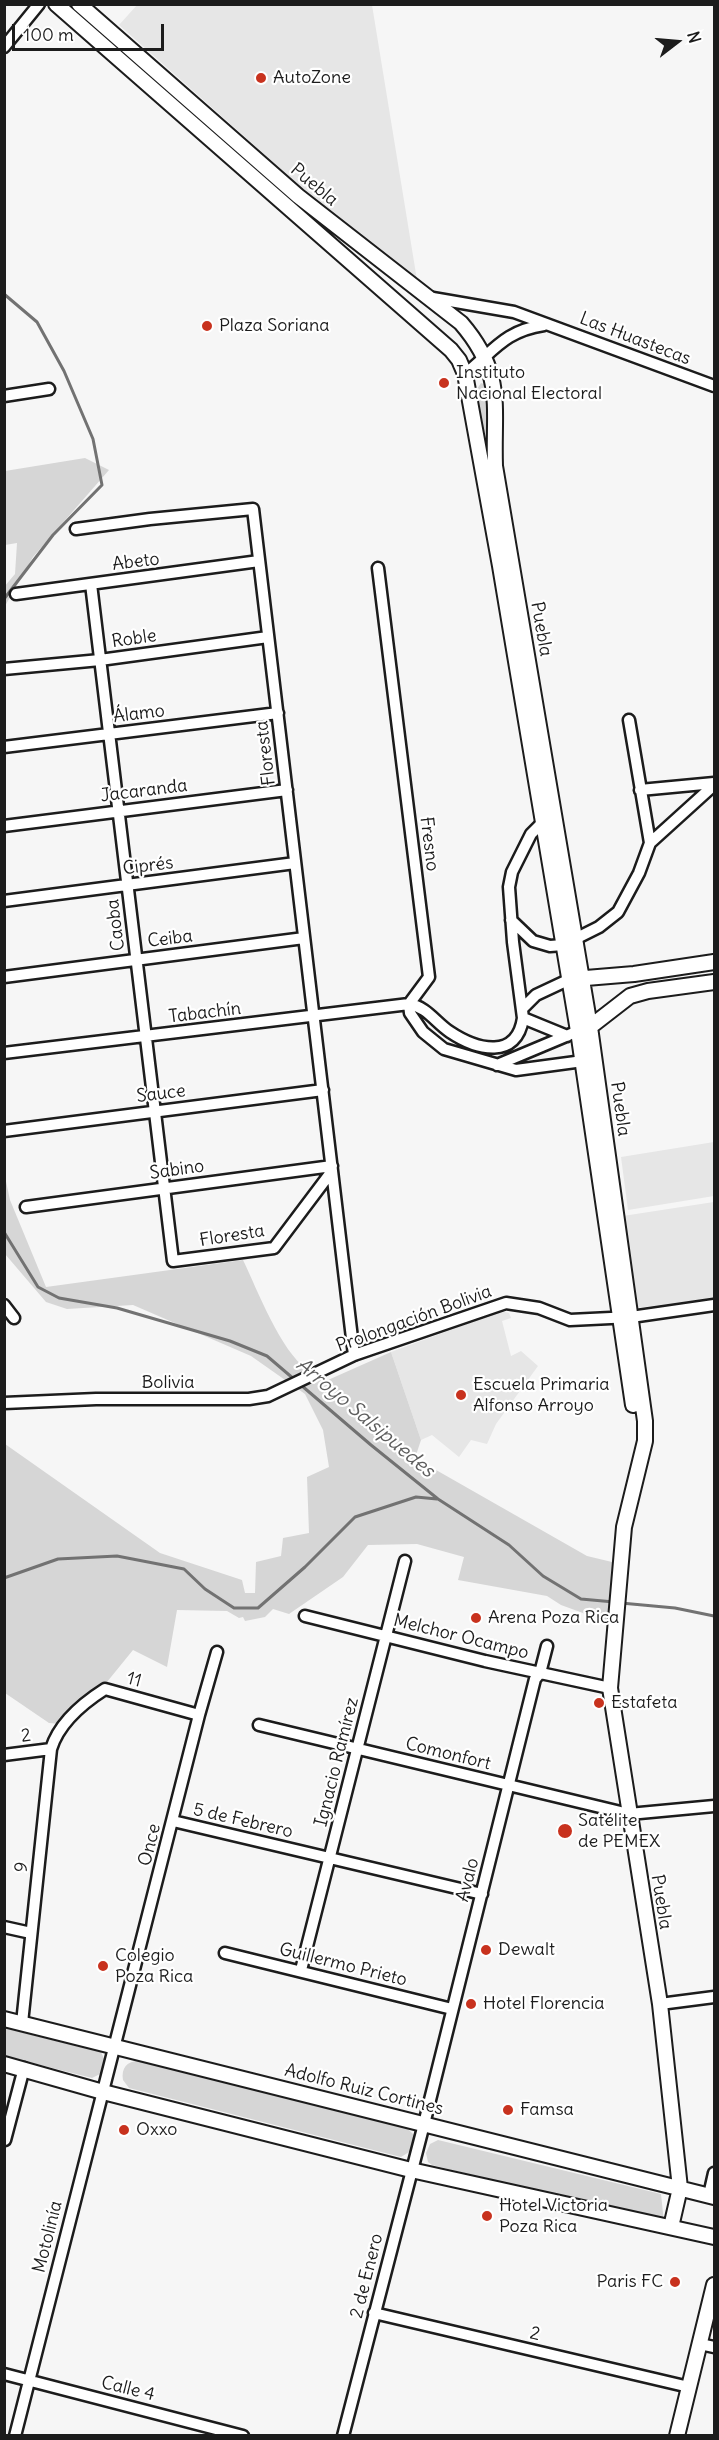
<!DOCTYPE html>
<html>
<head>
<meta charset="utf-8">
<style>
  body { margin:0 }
  #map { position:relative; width:719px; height:2440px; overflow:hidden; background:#f6f6f6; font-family:Delius,sans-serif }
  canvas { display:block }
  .frame { position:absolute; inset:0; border:6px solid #1c1c1c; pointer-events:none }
  .north { position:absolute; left:647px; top:12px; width:60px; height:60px; -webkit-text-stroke:4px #fff; paint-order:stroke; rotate:74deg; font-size:16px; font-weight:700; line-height:24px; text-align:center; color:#1c1c1c }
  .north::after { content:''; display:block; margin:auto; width:21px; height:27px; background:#1c1c1c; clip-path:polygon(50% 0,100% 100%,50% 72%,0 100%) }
  .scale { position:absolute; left:12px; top:24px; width:152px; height:27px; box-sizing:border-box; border:3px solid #1c1c1c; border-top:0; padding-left:8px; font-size:18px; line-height:21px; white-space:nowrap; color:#1c1c1c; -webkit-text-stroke:4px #fff; paint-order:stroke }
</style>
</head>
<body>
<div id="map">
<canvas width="719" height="2440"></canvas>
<div class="frame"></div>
<div class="north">N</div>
<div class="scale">100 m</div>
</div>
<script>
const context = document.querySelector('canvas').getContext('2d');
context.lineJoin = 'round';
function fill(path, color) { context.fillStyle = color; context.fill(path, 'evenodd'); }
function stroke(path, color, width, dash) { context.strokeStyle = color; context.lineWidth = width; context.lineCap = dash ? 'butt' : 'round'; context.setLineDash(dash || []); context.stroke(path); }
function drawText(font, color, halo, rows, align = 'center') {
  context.font = font + ' Delius,sans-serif'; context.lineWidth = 4.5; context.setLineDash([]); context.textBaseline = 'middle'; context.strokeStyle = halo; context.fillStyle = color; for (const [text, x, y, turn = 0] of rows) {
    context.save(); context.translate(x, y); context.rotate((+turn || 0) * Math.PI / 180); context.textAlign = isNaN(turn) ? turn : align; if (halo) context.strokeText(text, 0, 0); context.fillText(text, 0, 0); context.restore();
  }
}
const built = new Path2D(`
  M137 5H372L417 280 407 281 119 25Z
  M714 1142V1196L628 1210 621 1157Z
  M714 1202V1298L636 1308 623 1216Z
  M502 1311 509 1313 511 1318 502 1321 511 1356 521 1351 538 1366 496 1424 487 1444 471 1440 459 1457 432 1435 421 1440 391 1352Z`);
const green = new Path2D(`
  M481 383 486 385 488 447 497 512 475 392Z
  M85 458 109 470 33 557 5 606 4 587 15 574 17 543 5 545V471Z
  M4 1172 10 1200 46 1287 243 1260C257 1289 281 1352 307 1369 313 1374 321 1376 328 1380L391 1352 421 1440 415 1458 587 1556 612 1562 613 1624 561 1605 547 1596 458 1580 464 1557 417 1544 368 1545 343 1577 289 1614 273 1609 265 1617 245 1621 243 1617 239 1618 227 1611 177 1610 167 1667 133 1650 72 1725 49 1723 5 1693V1444L160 1553 242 1580 245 1593H255L256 1562 281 1556 283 1538 309 1533 307 1477 329 1467 323 1430 305 1394 251 1356 133 1305 67 1309 46 1302 5 1254Z
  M4 2028 101 2052 106 2063 104 2072 92 2078 5 2056Z
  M139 2061 407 2128 414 2135V2149L401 2157 129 2088 123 2080C121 2068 127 2061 139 2061Z
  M438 2140 661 2194 664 2223 432 2165 428 2162 426 2153 430 2144Z`);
const stream = new Path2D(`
  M4 294 37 322 64 371 93 439 102 485 53 535 4 599
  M4 1232 38 1287 59 1298 117 1308 230 1341 267 1356 371 1445 438 1499 509 1545 543 1576 581 1599 614 1602
  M4 1578 58 1559 117 1556 184 1569 205 1589 234 1608H258L305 1567 355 1517 416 1497 437 1499
  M621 1603 675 1608 714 1616`);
const minor = new Path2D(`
  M4 47 39 4
  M427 297 514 312 714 386
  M465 374C494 351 504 331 544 325
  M4 396 49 389
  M76 529 150 519 253 509 354 1355
  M378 568 429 977 409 1004 410 1013 423 1032 444 1049 516 1070 583 1061
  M91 584 173 1261 274 1248 332 1171
  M16 594 259 561
  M4 669 100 660 268 637
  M629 720 650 843
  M4 747 278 713
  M640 790 714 783
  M4 826 287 790
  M4 901 295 863
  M511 920 533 941 550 946 563 945 599 927 618 912 639 873 650 843 714 785
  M4 977 304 938
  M523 1008 536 995 568 980
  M523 1018 567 1036
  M4 1053 409 1004C427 1007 435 1022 450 1032 477 1050 517 1060 523 1018L513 942 509 887 512 872 531 834 542 823 548 821
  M497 1065 578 1031
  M4 1131 323 1090
  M26 1207 332 1166
  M4 1305 14 1318
  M4 1403 96 1399H249L268 1396 354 1355 506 1303 539 1308 570 1320 631 1317 714 1305
  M305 1616 485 1661 610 1688
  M259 1725 629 1814 714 1806
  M4 1755 51 1749
  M173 1821 482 1894
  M4 1927 31 1933
  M225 1953 452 2009
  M301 1970 405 1561
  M660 2004 714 1997
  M22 2023 51 1749C59 1723 83 1703 105 1689L199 1715
  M5 2140 24 2068
  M709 2195 714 2173
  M374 2313 689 2387
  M700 2344 714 2347
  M4 2374 243 2436
  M15 2436 199 1715 217 1652
  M343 2436 424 2124 535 1679 540 1673 547 1646`);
const major = new Path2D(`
  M56 4 451 350 459 360 465 374 500 566 578 1031 633 1405
  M79 4 298 196 461 323C505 374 493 406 495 466L590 1027 645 1421V1441L624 1527 610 1688 660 2004 680 2188 671 2227
  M574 979 634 974 714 962
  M583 1030 590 1027 630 996 648 991 714 982
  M4 2019 714 2197
  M4 2064 103 2092 411 2170 714 2237
  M677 2436 714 2285`);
const markers = [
  [261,78,6,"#c8321e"],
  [207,326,6,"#c8321e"],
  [444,383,6,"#c8321e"],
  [461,1395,6,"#c8321e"],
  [476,1618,6,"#c8321e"],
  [599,1703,6,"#c8321e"],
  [565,1831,8,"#c8321e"],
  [486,1950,6,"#c8321e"],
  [103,1966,6,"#c8321e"],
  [471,2004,6,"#c8321e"],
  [508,2110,6,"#c8321e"],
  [124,2130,6,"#c8321e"],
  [487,2216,6,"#c8321e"],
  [675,2282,6,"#c8321e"]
];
const poiNames = [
  ["AutoZone",273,78],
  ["Plaza Soriana",219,326],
  ["Instituto",456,373],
  ["Nacional Electoral",456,394],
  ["Escuela Primaria",473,1385],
  ["Alfonso Arroyo",473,1406],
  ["Arena Poza Rica",488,1618],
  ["Estafeta",611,1703],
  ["Satélite",578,1821],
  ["de PEMEX",578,1842],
  ["Dewalt",498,1950],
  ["Colegio",115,1956],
  ["Poza Rica",115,1977],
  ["Hotel Florencia",483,2004],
  ["Famsa",520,2110],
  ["Oxxo",136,2130],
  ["Hotel Victoria",499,2206],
  ["Poza Rica",499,2227],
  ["Paris FC",663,2282,"right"]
];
const streetNames = [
  ["Puebla",314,185,40],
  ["Las Huastecas",635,339,21],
  ["Abeto",136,562,-7],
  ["Puebla",541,629,80],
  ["Roble",134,639,-8],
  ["Álamo",139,714,-7],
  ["Floresta",266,753,-97],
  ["Jacaranda",144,791,-7],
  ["Fresno",429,844,83],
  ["Ciprés",148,866,-7],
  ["Caoba",116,925,-97],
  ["Ceiba",170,939,-7],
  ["Tabachín",205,1013,-7],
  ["Sauce",161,1094,-7],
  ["Puebla",620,1109,82],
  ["Sabino",177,1170,-8],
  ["Floresta",232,1236,-9],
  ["Prolongación Bolivia",414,1319,-20],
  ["Bolivia",168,1383],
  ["Melchor Ocampo",461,1637,14],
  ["11",134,1680,15],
  ["2",26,1736,-7],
  ["Comonfort",448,1754,14],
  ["Ignacio Ramírez",337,1762,-76],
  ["5 de Febrero",243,1821,13],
  ["Once",150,1845,-76],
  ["9",22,1867,-84],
  ["Avalo",468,1880,-76],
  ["Puebla",661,1902,81],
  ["Guillermo Prieto",343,1965,14],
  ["Adolfo Ruiz Cortines",364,2090,14],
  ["Motolinía",48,2237,-76],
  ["2 de Enero",367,2276,-76],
  ["2",535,2334,13],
  ["Calle 4",128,2389,14]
];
const waterNames = [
  ["Arroyo Salsipuedes",365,1418,40]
];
fill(built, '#e6e6e6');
fill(green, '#d6d6d6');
stroke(stream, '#727272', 3);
stroke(minor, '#1c1c1c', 15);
stroke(major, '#1c1c1c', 18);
stroke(minor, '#fff', 10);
stroke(major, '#fff', 14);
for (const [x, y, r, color] of markers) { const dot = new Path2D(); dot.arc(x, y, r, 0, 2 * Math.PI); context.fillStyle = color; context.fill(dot); stroke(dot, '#fff', 2); }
drawText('18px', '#1c1c1c', '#fff', poiNames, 'left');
drawText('18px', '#1c1c1c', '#fff', streetNames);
drawText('italic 20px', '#5d5d5d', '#fff', waterNames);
</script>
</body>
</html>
